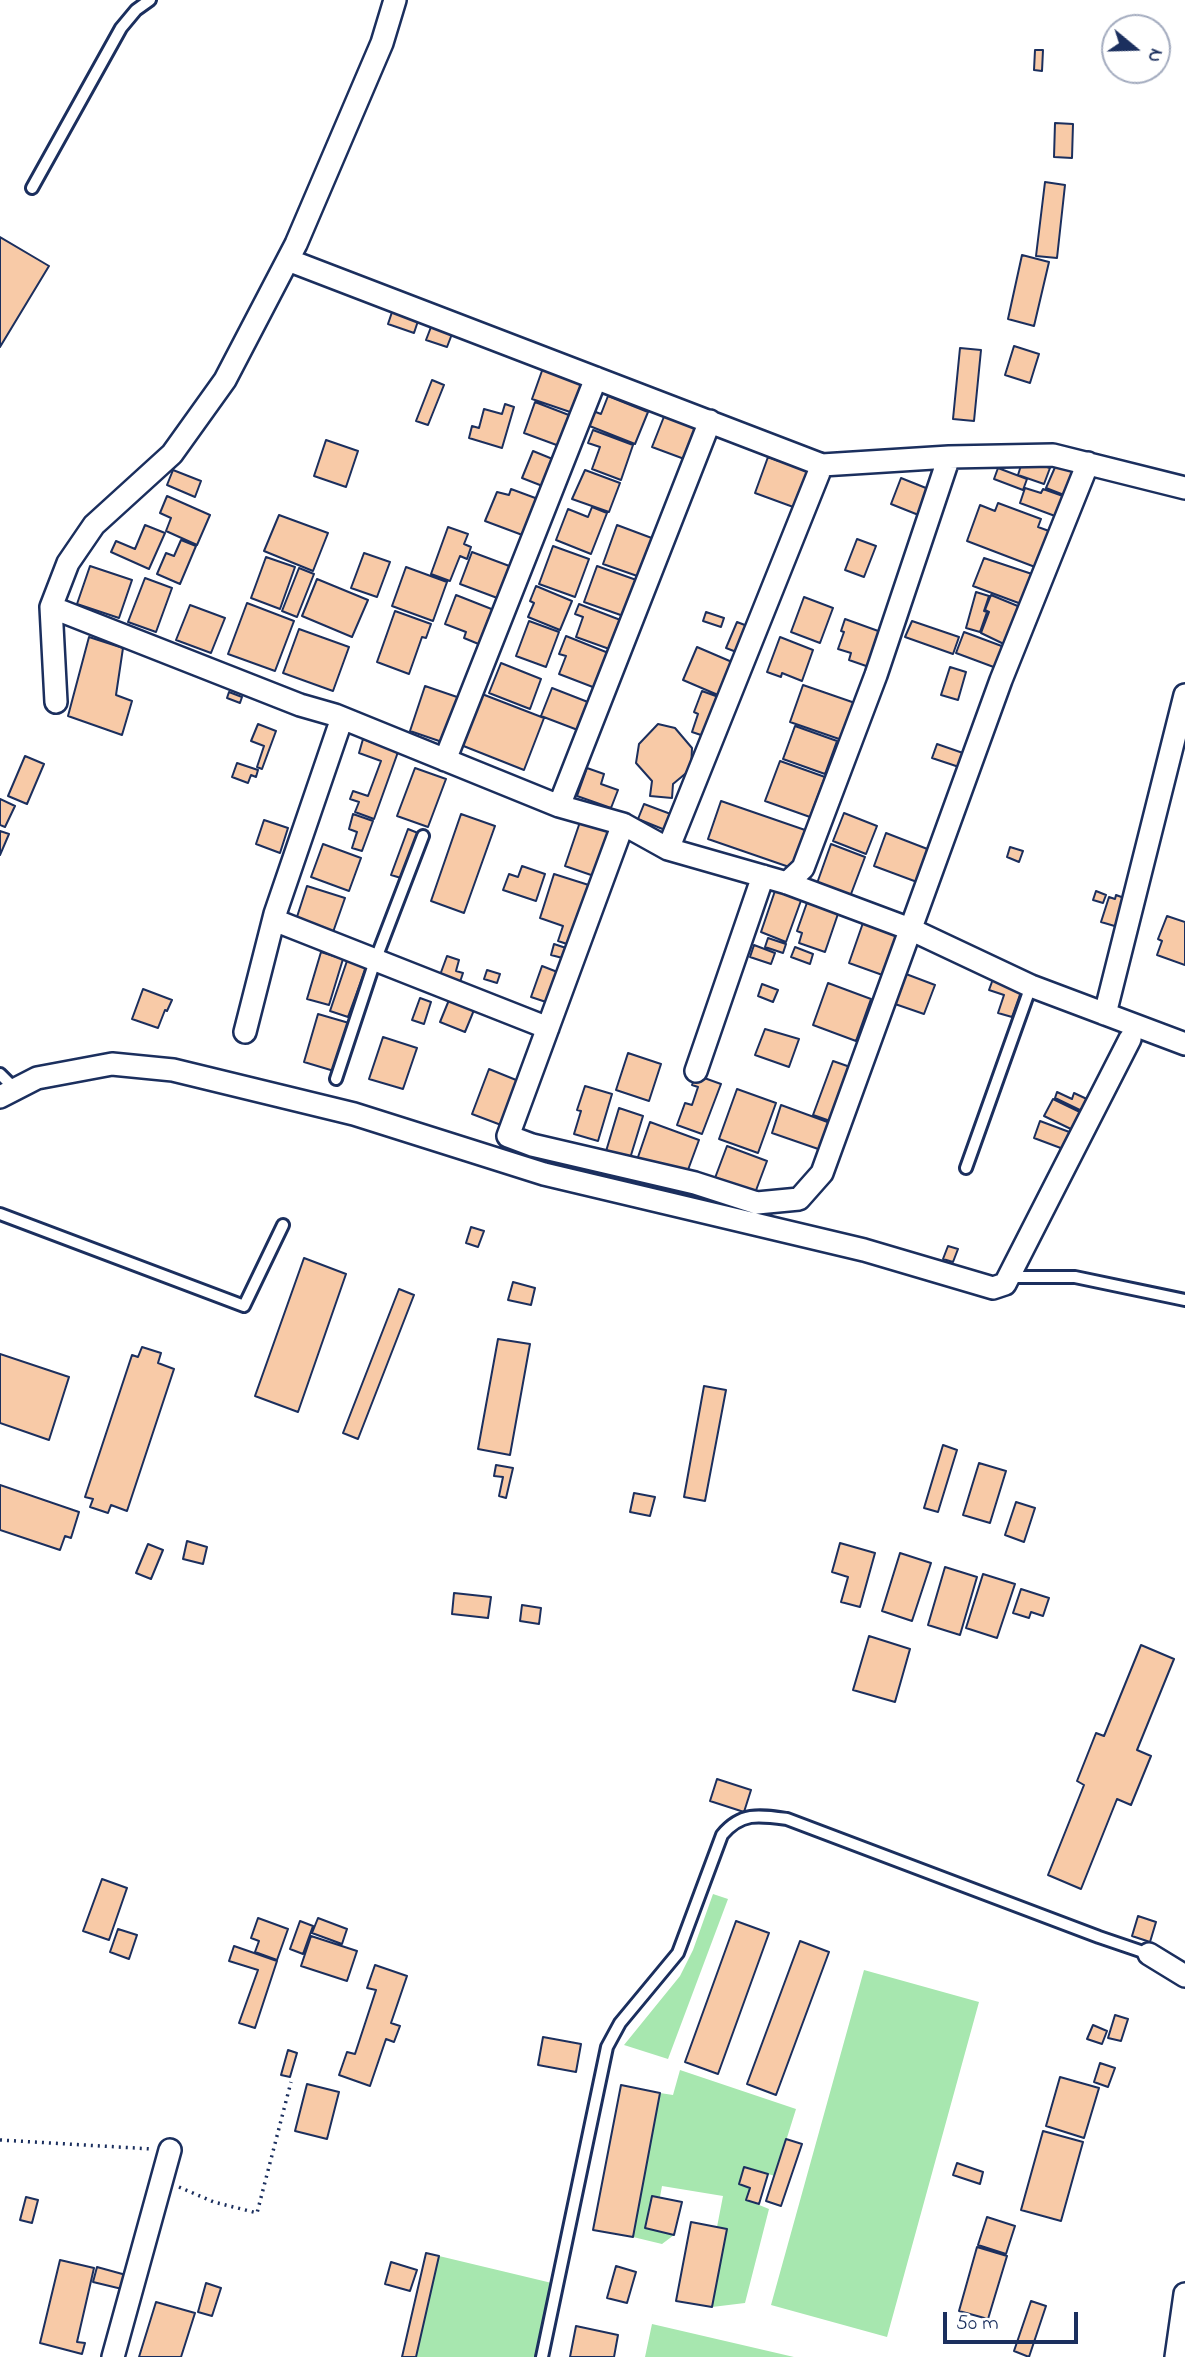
<!DOCTYPE html>
<html>
<head>
<meta charset="utf-8">
<style>
  body { margin:0 }
  #map { position:relative; width:1185px; height:2357px; overflow:hidden; background:#fff; font-family:"Indie Flower",sans-serif }
  canvas { display:block }
  .north { position:absolute; left:1101px; top:14px; width:70px; height:70px; box-sizing:border-box; background:#fff; border:2px solid #a4acbf; border-radius:50%; rotate:109deg; font-size:19px; font-weight:700; line-height:28px; text-align:center; color:#1b2f5e }
  .north::after { content:''; display:block; margin:auto; width:24px; height:32px; background:#1b2f5e; clip-path:polygon(50% 0,100% 100%,50% 72%,0 100%) }
  .scale { position:absolute; left:943px; top:2312px; width:135px; height:32px; box-sizing:border-box; border:4px solid #1b2f5e; border-top:0; padding-left:9px; font-size:21px; line-height:24px; white-space:nowrap; color:#1b2f5e; -webkit-text-stroke:5px #fff; paint-order:stroke }
</style>
</head>
<body>
<div id="map">
<canvas width="1185" height="2357"></canvas>
<div class="north">N</div>
<div class="scale">50 m</div>
</div>
<script>
const context = document.querySelector('canvas').getContext('2d');
context.lineJoin = 'round';
function fill(path, color) { context.fillStyle = color; context.fill(path, 'evenodd'); }
function stroke(path, color, width, dash) { context.strokeStyle = color; context.lineWidth = width; context.lineCap = dash ? 'butt' : 'round'; context.setLineDash(dash || []); context.stroke(path); }
const green = new Path2D(`
  M713 1894 728 1899 668 2059 624 2045 680 1976 693 1950Z
  M864 1970 979 2002 887 2337 771 2305Z
  M680 2070 796 2109 775 2176 744 2167 739 2184 750 2188 747 2200 769 2209 745 2303 712 2307 727 2230 717 2227 723 2196 662 2186 660 2197 652 2196 645 2228 674 2235 662 2244 633 2237 660 2093 673 2095Z
  M439 2256 556 2284 542 2357H416Z
  M652 2324 794 2357H645Z`);
const building = new Path2D(`
  M1035 50H1043L1042 71 1034 70Z
  M1055 123 1073 124 1072 158 1054 157Z
  M1045 182 1065 185 1057 258 1036 256Z
  M0 237 49 266 0 347Z
  M1022 255 1049 262 1034 326 1008 319Z
  M392 312 418 321 414 333 388 324Z
  M431 327 452 334 447 347 426 340Z
  M1014 346 1039 354 1030 383 1005 375Z
  M960 348 981 350 974 421 953 419Z
  M543 368 588 379 576 414 532 399Z
  M432 380 444 385 428 425 416 421Z
  M608 396 648 412 635 444 587 425 593 411 601 414Z
  M535 402 574 417 562 447 524 433Z
  M505 404 514 407 502 448 469 438 472 426 479 428 484 409 502 414Z
  M667 409 701 422 687 460 652 447Z
  M593 430 633 445 621 480 592 469 600 447 588 443Z
  M326 440 358 451 346 487 314 476Z
  M533 451 555 460 545 487 522 478Z
  M781 456 812 468 796 508 755 493 768 457 779 461Z
  M1023 459 1050 468 1044 484 1018 475Z
  M1056 465 1076 467 1064 495 1046 488Z
  M998 468 1027 479 1023 490 994 479Z
  M173 470 201 481 195 497 167 485Z
  M585 470 620 483 609 512 572 499Z
  M901 478 931 490 921 516 891 504Z
  M1025 488 1041 493 1043 489 1063 496 1055 516 1020 503Z
  M511 489 538 499 525 536 485 521 497 492 509 495Z
  M167 496 210 515 197 545 166 531 171 518 160 513Z
  M998 503 1041 519 1038 527 1049 531 1035 567 967 541 980 505 995 511Z
  M592 507 607 513 591 554 556 540 568 509 588 517Z
  M279 515 328 533 313 571 264 551Z
  M145 525 165 533 149 569 111 552 116 541 135 549Z
  M617 525 657 540 643 578 603 564Z
  M448 527 468 534 464 544 471 547 467 559 460 556 450 581 431 574Z
  M857 539 876 546 864 577 845 570Z
  M181 540 196 546 180 584 157 574 166 553 174 556Z
  M553 546 589 559 575 597 539 584Z
  M472 552 512 567 500 599 460 584Z
  M364 553 390 562 377 597 351 588Z
  M266 557 295 567 280 609 251 598Z
  M984 558 1035 575 1024 605 973 586Z
  M90 566 132 580 119 618 77 604Z
  M597 566 642 582 629 618 584 602Z
  M406 567 447 582 433 621 392 606Z
  M299 568 314 574 297 617 282 611Z
  M145 578 172 588 156 632 128 622Z
  M317 579 368 600 352 637 302 616Z
  M536 586 572 601 560 630 528 617 534 603 530 601Z
  M976 592 989 596 984 611 987 612 980 632 966 628Z
  M456 595 494 610 481 645 464 638 466 632 445 624Z
  M991 595 1025 609 1010 647 981 633 989 612 985 610Z
  M804 597 833 608 820 643 791 632Z
  M247 603 294 621 275 671 228 654Z
  M579 604 623 621 612 650 576 637 583 617 575 614Z
  M190 605 225 618 211 653 176 640Z
  M395 611 431 624 426 638 422 637 409 674 377 662Z
  M706 612 724 618 721 627 703 621Z
  M845 619 881 632 869 667 849 660 851 653 838 649 844 632 841 631Z
  M529 621 559 632 546 667 516 656Z
  M912 621 959 637 953 654 905 637Z
  M737 622 750 627 739 653 726 648Z
  M299 629 349 647 333 691 283 673Z
  M964 632 1007 648 999 669 956 653Z
  M566 636 611 654 598 689 559 674 566 656 559 654Z
  M89 637 123 648 116 695 132 701 122 735 68 716Z
  M780 637 813 650 802 681 782 673 781 677 767 672Z
  M697 647 739 665 725 698 683 680Z
  M501 663 541 679 530 709 489 693Z
  M950 667 966 672 958 700 941 695Z
  M803 685 855 703 842 740 790 722Z
  M425 686 460 698 445 743 410 731Z
  M552 688 593 704 583 732 541 716Z
  M702 691 724 699 710 738 692 732 698 714 694 712Z
  M229 692 242 697 240 703 227 698Z
  M482 694 544 718 524 770 461 745Z
  M258 724 276 731 262 769 257 767 264 746 251 741Z
  M658 724 675 728 692 748 691 769 673 784 672 798 650 796 652 781 636 763 639 744Z
  M795 726 837 741 825 774 783 759Z
  M363 739 398 752 374 819 355 812 359 802 350 799 353 791 368 796 381 761 359 753Z
  M937 744 963 753 959 767 932 758Z
  M25 756 44 764 27 804 8 796Z
  M780 761 825 777 810 817 765 801Z
  M237 763 258 770 256 777 251 775 248 783 232 777Z
  M415 768 446 779 428 827 397 816Z
  M587 768 604 774 601 784 618 790 611 808 577 796Z
  M0 799 15 806 5 827 0 825Z
  M721 801 805 830 792 868 708 839Z
  M644 804 676 816 670 832 638 819Z
  M844 813 877 826 866 854 833 841Z
  M353 814 373 821 362 851 352 848 357 832 349 829Z
  M461 814 495 826 464 913 431 901Z
  M581 819 611 830 594 876 565 866Z
  M264 820 288 828 280 853 256 844Z
  M408 829 418 833 401 878 391 875Z
  M0 831 9 834 0 855Z
  M886 833 930 850 917 882 874 866Z
  M323 844 361 858 349 891 311 877Z
  M831 844 865 857 848 902 815 889Z
  M1010 847 1023 851 1019 862 1007 857Z
  M522 866 545 874 536 901 503 890 509 874 518 877Z
  M554 874 595 887 576 947 558 941 563 926 540 918Z
  M777 885 803 895 786 942 761 932Z
  M307 886 345 898 332 935 295 923Z
  M1096 891 1106 895 1103 903 1093 900Z
  M1116 895 1127 899 1118 927 1101 922 1109 897 1115 899Z
  M809 897 840 908 825 952 799 943 802 933 797 931Z
  M1167 916 1185 922V965L1157 955 1162 941 1158 939Z
  M864 920 903 933 888 977 849 963Z
  M768 938 786 944 783 953 765 947Z
  M554 944 572 950 570 960 551 955Z
  M754 945 775 953 771 964 750 957Z
  M795 947 813 954 810 964 791 957Z
  M321 952 343 959 329 1005 307 999Z
  M349 955 368 962 348 1017 330 1011Z
  M447 956 459 960 456 971 463 973 460 982 440 975Z
  M542 966 560 973 549 1003 531 997Z
  M487 970 500 974 497 983 484 979Z
  M906 974 935 985 924 1014 895 1004Z
  M993 979 1022 989 1012 1017 998 1013 1004 995 989 990Z
  M828 983 871 999 856 1041 813 1025Z
  M762 984 778 990 773 1002 758 996Z
  M143 989 172 1000 167 1011 165 1010 158 1028 132 1019Z
  M420 998 431 1002 424 1024 412 1020Z
  M449 1000 474 1010 465 1032 440 1022Z
  M318 1014 349 1023 334 1071 304 1062Z
  M765 1029 799 1039 789 1067 755 1055Z
  M383 1037 417 1048 403 1089 369 1079Z
  M628 1053 661 1064 649 1101 616 1090Z
  M833 1061 853 1068 833 1122 813 1115Z
  M489 1069 526 1084 509 1128 472 1114Z
  M696 1075 721 1084 702 1134 677 1125 685 1103 692 1105 698 1087 692 1085Z
  M585 1086 612 1094 598 1141 574 1134 581 1111 577 1110Z
  M737 1089 776 1103 758 1153 719 1139Z
  M1057 1092 1072 1099 1074 1093 1089 1100 1084 1112 1055 1098Z
  M1053 1099 1084 1114 1075 1131 1044 1116Z
  M781 1105 833 1124 824 1151 772 1133Z
  M619 1108 643 1116 628 1165 604 1158Z
  M1040 1121 1072 1133 1066 1150 1034 1138Z
  M650 1122 699 1140 685 1178 637 1160Z
  M727 1146 767 1161 755 1193 715 1178Z
  M471 1227 484 1231 478 1247 466 1243Z
  M948 1246 958 1249 953 1262 943 1259Z
  M304 1258 346 1274 298 1412 255 1396Z
  M513 1282 535 1288 531 1305 508 1300Z
  M399 1289 414 1295 358 1439 343 1433Z
  M498 1339 530 1344 510 1455 478 1449Z
  M142 1347 161 1353 158 1363 174 1369 127 1511 111 1505 108 1513 90 1507 93 1499 85 1497 132 1355 138 1357Z
  M0 1354 69 1377 49 1440 0 1423Z
  M704 1386 726 1390 705 1501 684 1497Z
  M943 1445 957 1450 938 1512 924 1508Z
  M979 1463 1006 1471 990 1523 963 1515Z
  M496 1465 513 1468 506 1498 499 1496 503 1477 494 1476Z
  M0 1485 79 1512 71 1538 65 1536 60 1550 0 1530Z
  M634 1493 655 1497 650 1516 630 1512Z
  M1016 1502 1035 1508 1024 1542 1005 1535Z
  M187 1541 207 1547 203 1564 183 1559Z
  M840 1543 875 1553 860 1607 841 1602 848 1577 832 1572Z
  M148 1544 163 1550 151 1579 136 1573Z
  M900 1553 931 1563 912 1621 882 1611Z
  M945 1567 977 1577 960 1635 928 1625Z
  M983 1574 1015 1584 997 1638 966 1628Z
  M1021 1589 1049 1598 1043 1616 1031 1612 1029 1618 1013 1613Z
  M454 1593 491 1597 488 1618 452 1614Z
  M522 1605 541 1608 539 1624 520 1621Z
  M869 1636 910 1649 895 1702 853 1690Z
  M1141 1645 1174 1659 1137 1750 1151 1756 1131 1805 1117 1799 1081 1889 1048 1875 1084 1785 1077 1781 1096 1733 1104 1736Z
  M717 1779 751 1790 744 1812 710 1801Z
  M102 1879 127 1888 109 1940 83 1931Z
  M1138 1916 1156 1922 1150 1942 1132 1936Z
  M258 1918 288 1929 277 1960 255 1952 259 1941 251 1938Z
  M318 1918 347 1929 342 1944 312 1933Z
  M300 1921 313 1926 303 1954 290 1949Z
  M736 1921 769 1933 718 2074 685 2062Z
  M118 1929 137 1935 129 1959 110 1952Z
  M311 1936 357 1951 347 1981 301 1966Z
  M800 1941 829 1952 776 2095 747 2084Z
  M234 1946 277 1961 255 2028 239 2023 258 1970 229 1961Z
  M375 1965 407 1976 391 2023 400 2026 394 2042 386 2039 370 2086 339 2075 347 2052 355 2054 376 1990 367 1988Z
  M1115 2015 1128 2019 1121 2041 1108 2038Z
  M1093 2025 1107 2031 1102 2044 1087 2039Z
  M543 2037 581 2044 576 2072 538 2065Z
  M288 2050 297 2053 290 2077 281 2075Z
  M1100 2063 1115 2068 1108 2087 1094 2082Z
  M1060 2077 1099 2088 1084 2138 1046 2126Z
  M307 2084 339 2092 327 2139 295 2131Z
  M621 2085 660 2093 633 2237 593 2230Z
  M1043 2131 1083 2142 1061 2221 1021 2210Z
  M786 2139 802 2144 781 2206 766 2201Z
  M957 2163 983 2172 980 2184 953 2175Z
  M744 2167 768 2174 759 2204 746 2200 750 2188 739 2184Z
  M652 2196 682 2202 674 2235 645 2228Z
  M26 2197 38 2200 32 2223 20 2220Z
  M987 2217 1015 2226 1006 2254 978 2245Z
  M691 2222 727 2229 712 2307 676 2301Z
  M977 2247 1007 2256 988 2319 959 2311Z
  M426 2253 439 2256 416 2357H402Z
  M60 2260 94 2268 77 2342 85 2343 82 2354 40 2343Z
  M391 2262 417 2270 410 2291 385 2284Z
  M616 2266 636 2272 627 2303 607 2298Z
  M97 2267 126 2275 122 2289 93 2282Z
  M206 2283 221 2288 212 2316 198 2312Z
  M1031 2301 1046 2306 1029 2357 1014 2351Z
  M156 2302 195 2313 181 2357H139Z
  M576 2326 618 2335 614 2357H570Z`);
const path = new Path2D(`
  M0 2140 152 2149
  M179 2187 214 2202 257 2213 291 2082`);
const service = new Path2D(`
  M32 188 121 28 136 10 150 0
  M0 1074 15 1089
  M336 1079 375 961 423 836
  M966 1168 1031 986
  M0 1214 244 1306 283 1225
  M1009 1277H1075L1185 1300
  M542 2357 607 2047 620 2023 678 1953 722 1835C741 1812 759 1815 787 1819L1099 1937 1149 1954`);
const minor = new Path2D(`
  M288 260 822 465 949 457 1053 455 1185 488
  M51 607 300 705 335 715 559 806 623 824 668 849 787 883 910 929 1031 986 1185 1044
  M56 702 51 607 68 563 94 525 172 454 225 380 296 244 382 43 395 0
  M445 760 596 378
  M559 806 710 421
  M623 824 508 1136 532 1145 695 1183 757 1203 799 1199 822 1173 1001 680 1088 463
  M668 849 822 465
  M787 883 803 868 876 675 949 457
  M274 920 548 1028
  M1105 1014 1185 695
  M245 1032 275 914 342 718
  M696 1071 763 876
  M0 1097 37 1078 112 1064 173 1070 354 1114 544 1174 864 1250 993 1288 1005 1284 1130 1039
  M1149 1954 1185 1976
  M113 2357 170 2150
  M1176 2357 1185 2294`);
fill(green, '#a7e7af');
fill(building, '#f8caa7');
stroke(building, '#1b2f5e', 2);
stroke(service, '#1b2f5e', 16);
stroke(minor, '#1b2f5e', 26);
stroke(path, '#1b2f5e', 3.5, [2, 5]);
stroke(service, '#fff', 10);
stroke(minor, '#fff', 21);
</script>
</body>
</html>
